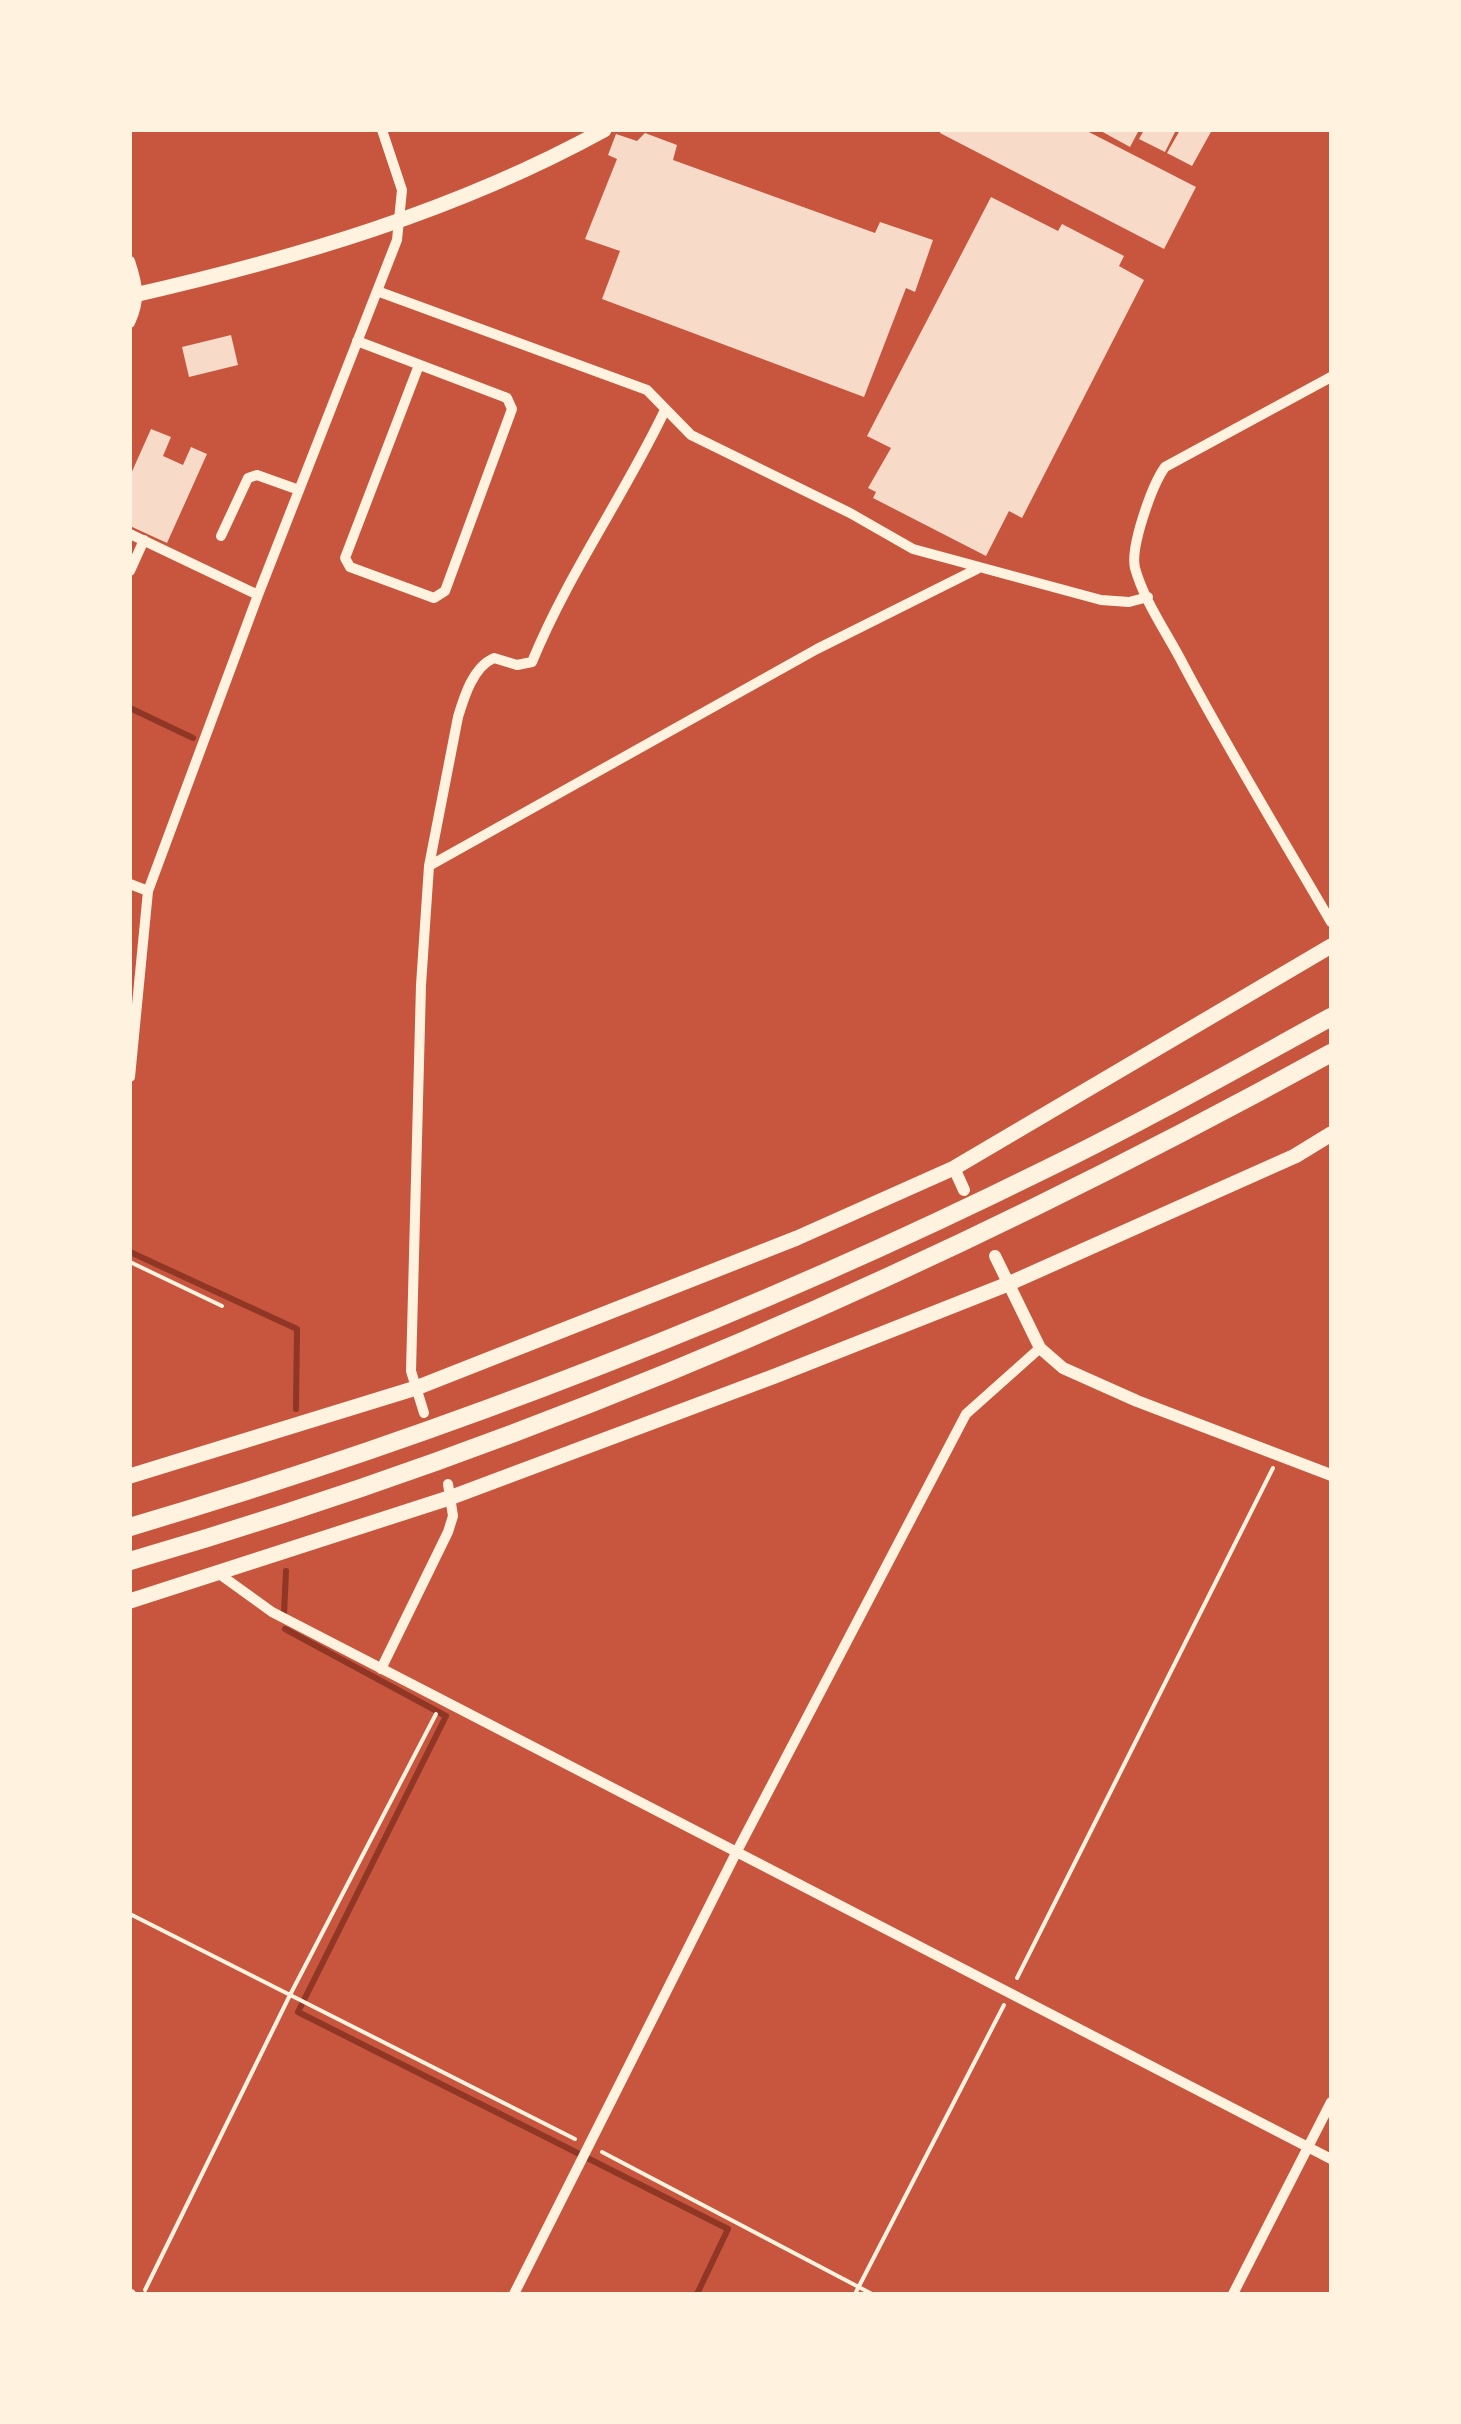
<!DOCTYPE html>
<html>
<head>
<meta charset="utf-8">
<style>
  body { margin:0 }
  #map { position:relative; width:1461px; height:2424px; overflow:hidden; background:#c8553d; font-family:Overpass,sans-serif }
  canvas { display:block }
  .frame { position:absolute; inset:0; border:132px solid #fff3e0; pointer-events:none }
</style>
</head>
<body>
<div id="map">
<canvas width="1461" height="2424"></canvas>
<div class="frame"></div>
</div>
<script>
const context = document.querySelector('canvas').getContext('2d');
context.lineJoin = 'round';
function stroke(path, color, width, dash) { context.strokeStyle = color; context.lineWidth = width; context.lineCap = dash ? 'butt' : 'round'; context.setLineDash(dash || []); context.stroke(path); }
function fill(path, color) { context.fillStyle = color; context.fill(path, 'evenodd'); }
const stream = new Path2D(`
  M130 708 193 738
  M130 1252 297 1329 296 1409
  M284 1614 286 1571
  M285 1629 446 1716 298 2012 728 2229 697 2294`);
const building = new Path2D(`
  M941 130H1085L1196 187 1164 249 940 133Z
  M1099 130H1139L1130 147Z
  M1144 130H1176L1165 152 1139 139Z
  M1180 130H1212L1192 166 1167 153Z
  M645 133 677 145 673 160 875 233 880 222 933 240 915 292 906 288 864 397 602 299 620 251 585 239 617 159 608 155 616 134 637 141Z
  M991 197 1058 231 1062 224 1124 256 1119 266 1144 280 1022 518 1009 511 986 556 873 498 876 492 868 488 891 448 867 436Z
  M231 335 238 365 189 377 182 347Z
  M151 429 171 437 163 456 183 465 191 447 207 454 167 543 130 526V476Z`);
const path = new Path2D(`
  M130 1262 222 1306
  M130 1914 575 2139
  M1017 1978 1273 1468
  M602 2152 872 2294
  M145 2290 290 1995 436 1714
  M855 2294 1004 2005`);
const minor = new Path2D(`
  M130 261C138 285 141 299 130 323
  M377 291 647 390 691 435 850 513 913 549 1101 600 1129 602 1148 597
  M357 341 507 398 512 409 445 591 434 598 350 567 345 558 419 365
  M1331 377 1165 467C1152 485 1130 547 1135 568 1144 601 1167 633 1183 664 1229 751 1281 836 1331 922
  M130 534 258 595
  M221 536 248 478 257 475 299 490
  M130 571 144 540
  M429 866 817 649 977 569
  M130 884 148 891
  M130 1077 148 891 258 595 397 240 402 190 382 130
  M424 1413 411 1371 421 985 429 866 458 717C464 697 473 667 494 658L517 665 532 662C568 574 624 496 665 410
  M218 1573 272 1612 1331 2159
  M381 1669 448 1532 453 1516 448 1484
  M130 2294H131
  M514 2294 736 1853 966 1414 1040 1348
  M1233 2294 1331 2102`);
const tertiary = new Path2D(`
  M954 1168 964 1190
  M995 1256 1040 1348 1063 1368 1137 1401 1331 1475`);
const trunk = new Path2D(`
  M130 296C293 259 457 211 604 130
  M130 1476 416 1388 797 1238 954 1168 1331 946
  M130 1601 452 1497 775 1376 1008 1284 1295 1156 1331 1134`);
const motorway = new Path2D(`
  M130 1527C443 1434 751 1315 1044 1170 1141 1123 1236 1069 1331 1017
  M130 1561C551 1439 947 1264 1331 1053`);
stroke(stream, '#8f3625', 6);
fill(building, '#f7dbc8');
stroke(path, '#fff3e0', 4);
stroke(minor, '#fff3e0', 10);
stroke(tertiary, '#fff3e0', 12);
stroke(trunk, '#fff3e0', 15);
stroke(motorway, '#fff3e0', 18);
</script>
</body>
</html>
